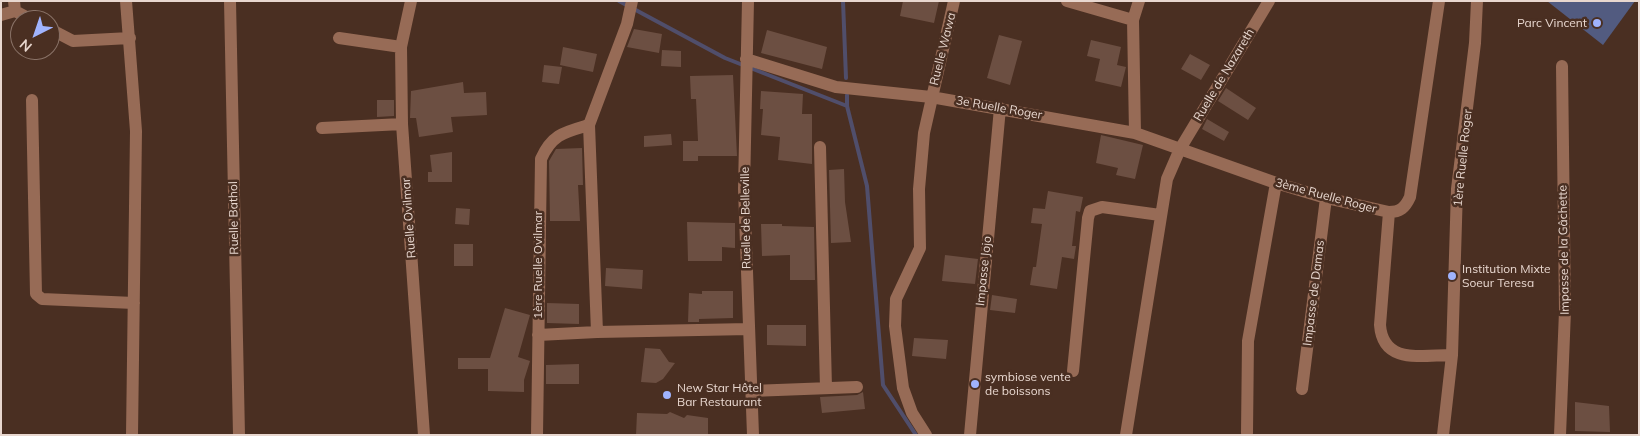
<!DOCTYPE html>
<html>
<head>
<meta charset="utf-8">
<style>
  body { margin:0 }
  #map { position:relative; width:1640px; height:436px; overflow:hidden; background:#4a2f22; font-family:Mulish,sans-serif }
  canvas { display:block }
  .frame { position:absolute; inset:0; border:2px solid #e8d7cf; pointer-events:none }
  .north { position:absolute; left:10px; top:10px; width:50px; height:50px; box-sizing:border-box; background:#4a2f22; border:1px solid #897267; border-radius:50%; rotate:221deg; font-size:14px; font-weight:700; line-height:20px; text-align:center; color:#e8d7cf }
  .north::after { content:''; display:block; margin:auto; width:18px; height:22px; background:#a0b3fd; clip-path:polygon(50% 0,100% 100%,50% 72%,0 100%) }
</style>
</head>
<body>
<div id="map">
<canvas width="1640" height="436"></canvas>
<div class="frame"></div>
<div class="north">N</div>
</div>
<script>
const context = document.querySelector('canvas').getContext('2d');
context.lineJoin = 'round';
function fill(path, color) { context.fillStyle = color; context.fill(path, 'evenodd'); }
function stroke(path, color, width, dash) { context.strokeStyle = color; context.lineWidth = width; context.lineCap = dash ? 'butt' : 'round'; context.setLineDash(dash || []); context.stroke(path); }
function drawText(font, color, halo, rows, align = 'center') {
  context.font = font + ' Mulish,sans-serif'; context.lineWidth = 5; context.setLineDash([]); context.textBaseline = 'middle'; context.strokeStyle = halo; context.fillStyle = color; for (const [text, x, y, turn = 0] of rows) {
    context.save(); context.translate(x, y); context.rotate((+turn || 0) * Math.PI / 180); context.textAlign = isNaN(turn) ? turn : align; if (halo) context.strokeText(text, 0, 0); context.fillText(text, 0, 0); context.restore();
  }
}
const green = new Path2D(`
  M1547 1H1635L1603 45Z`);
const stream = new Path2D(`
  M619 1 725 58 847 106
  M843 1 846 78
  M847 95V106L867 186 883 385 916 435`);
const building = new Path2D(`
  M903 1H939L934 23 900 16Z
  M634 29 662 34 659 53 627 47Z
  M767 30 827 47 822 69 761 53Z
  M999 35 1022 41 1010 85 987 78Z
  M1091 40 1121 47 1117 65 1126 67 1121 87 1095 81 1100 59 1087 56Z
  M563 47 597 54 593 72 560 65Z
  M662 50 681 51V67L661 66Z
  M1190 54 1210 65 1201 80 1181 69Z
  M544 65 562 67 559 84 542 82Z
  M733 75 737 156H698V161H683V141H698L696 99H691L690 76Z
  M463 82 464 93 486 92 487 115 451 117 453 132 419 137 416 118H410L411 91Z
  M1226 88 1256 108 1248 120 1218 101Z
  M761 91 803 94 802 114H812V164L778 160 780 137 761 135 763 109H760Z
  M377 100H394V116L377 117Z
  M1207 119 1229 132 1224 141 1202 129Z
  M671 134 672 145 644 147V136Z
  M1101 135 1143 145 1135 179 1116 175 1118 168 1096 163Z
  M582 148 583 185H578L580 221H550L549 161 556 149Z
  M452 152V182H428V172H432L430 155Z
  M844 169 845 202 851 242 831 243 829 170Z
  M1048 191 1083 197 1080 212 1076 211 1072 246H1076L1074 259 1062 257 1057 289 1030 285 1033 267H1036L1042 224 1031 223 1033 208 1045 209Z
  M456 208 470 209 469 225 455 224Z
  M687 222 735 223V248L722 247V261H688Z
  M761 224H782V226L814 227 815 280H790V255L762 256Z
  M454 244H473V266H454Z
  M945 255 978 259 975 284 942 281Z
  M606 268 643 270 642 289 605 286Z
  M702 291H733V318L699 319V322H688L689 293 702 294Z
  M992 295 1017 299 1015 313 990 310Z
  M547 303 579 304V324L547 323Z
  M505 308 530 315 518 357 530 361 524 380V392L488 391V369H458V358H490Z
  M767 325H806V346L767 345Z
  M914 338 948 340 946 359 912 356Z
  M645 348 660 349 669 362 675 363 663 379 656 383 641 382Z
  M579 364V384H546V365Z
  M863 392 865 409 822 413 820 397 857 395Z
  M1575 402 1609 406 1610 432 1575 431Z
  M670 412 684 418 687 415 708 418V435H636L637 413 667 414Z`);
const minor = new Path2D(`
  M126 1 136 131 132 435
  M230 1 239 435
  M411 1 401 47 402 124 424 435
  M632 1 627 24 589 125 597 332 749 329
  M748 1 744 189 753 435
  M1067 1 1133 20
  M15 11 32 20
  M1 15 15 11 14 1
  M50 29 73 41 130 38
  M339 38 401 47
  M746 59 836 87 931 97 1135 133 1276 183 1326 198 1389 212C1400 212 1405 208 1410 197L1439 1
  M32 100 36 294 42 299 134 303
  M322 128 402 124
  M1135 133 1133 20 1139 1
  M820 147 826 388
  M1389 212 1380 325C1383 365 1422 355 1452 355
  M538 335 597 332
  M1073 371 1088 218 1090 211 1102 207 1160 215
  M1302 389 1326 198
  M751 391 857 387
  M1247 433 1248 341 1276 183
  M537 435 541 159C552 134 565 132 589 125
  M926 435 912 413 903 388 895 326 896 299 920 248 919 189 924 133 954 1
  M970 435 1000 108
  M1126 435 1167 179 1180 149 1269 1
  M1443 435 1452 355 1457 189 1475 43 1477 1
  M1560 435 1565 311 1562 66`);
const markers = [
  [1597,23,5,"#a0b3fd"],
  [1452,276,5,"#a0b3fd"],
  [975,384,5,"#a0b3fd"],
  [667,395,5,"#a0b3fd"]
];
const poiNames = [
  ["Parc Vincent",1587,23,"right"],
  ["Institution Mixte",1462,269],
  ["Soeur Teresa",1462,283],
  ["symbiose vente",985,377],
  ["de boissons",985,391],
  ["New Star Hôtel",677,388],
  ["Bar Restaurant",677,402]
];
const streetNames = [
  ["Ruelle Wawa",943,49,-76],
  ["Ruelle de Nazareth",1224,75,-59],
  ["3e Ruelle Roger",999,108,10],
  ["1ère Ruelle Roger",1463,158,-84],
  ["3ème Ruelle Roger",1326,196,15],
  ["Ruelle Bathol",234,218,-91],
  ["Ruelle Ovilmar",409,218,-94],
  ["Ruelle de Belleville",746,218,-91],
  ["Impasse de la Gâchette",1564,250,-91],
  ["1ère Ruelle Ovilmar",538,265,-90],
  ["Impasse Jojo",984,271,-84],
  ["Impasse de Damas",1314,293,-83]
];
fill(green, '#525b80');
stroke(stream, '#504e6b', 4);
fill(building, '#6c4f42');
stroke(minor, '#976b56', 12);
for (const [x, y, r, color] of markers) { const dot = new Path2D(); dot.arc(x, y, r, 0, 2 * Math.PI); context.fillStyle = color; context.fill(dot); stroke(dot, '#4a2f22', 2); }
drawText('12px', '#e8d7cf', '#4a2f22', poiNames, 'left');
drawText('12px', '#e8d7cf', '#4a2f22', streetNames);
</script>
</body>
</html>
